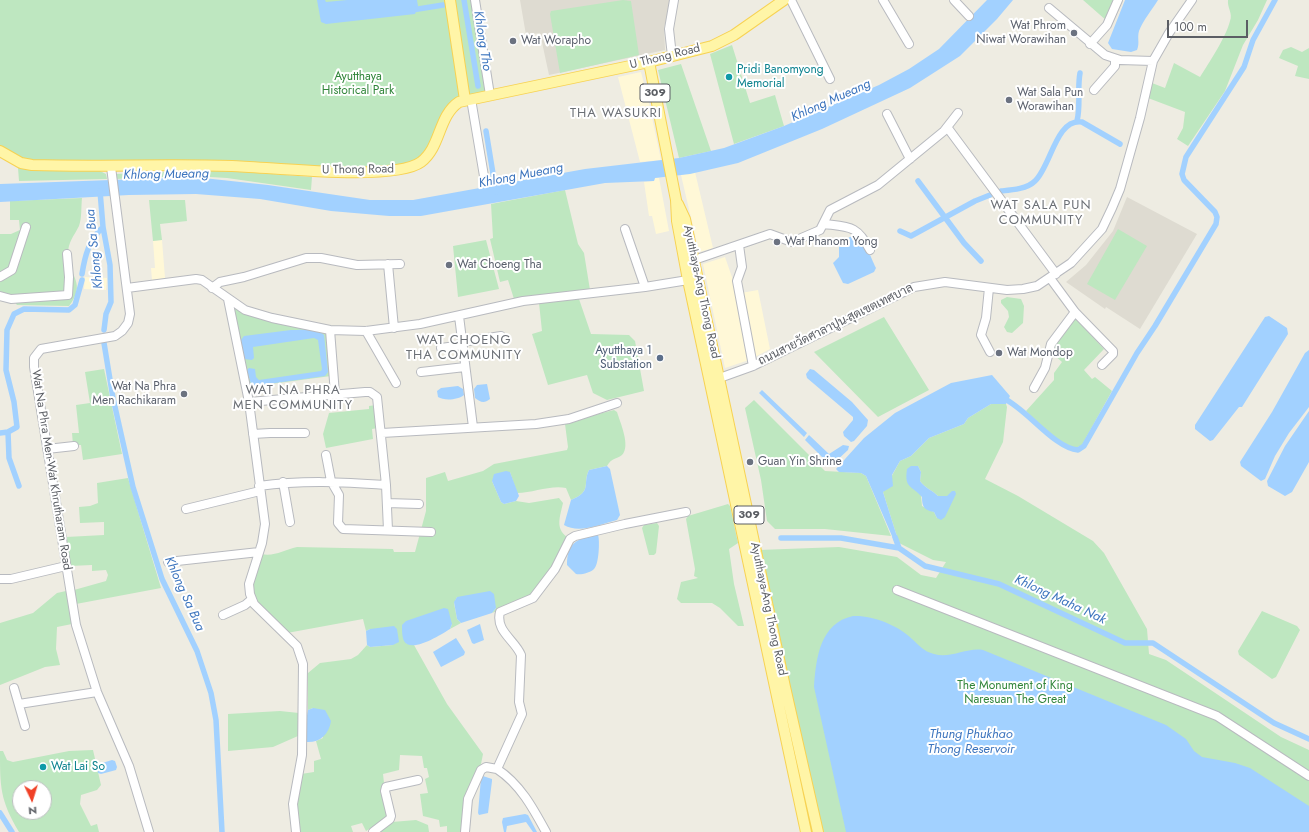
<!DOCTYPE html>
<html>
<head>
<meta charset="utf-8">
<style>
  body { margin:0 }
  #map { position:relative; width:1309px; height:832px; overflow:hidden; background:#eeece2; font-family:Jost,sans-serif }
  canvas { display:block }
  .north { position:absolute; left:12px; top:780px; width:40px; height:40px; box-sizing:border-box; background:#fff; border:1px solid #bdbfc1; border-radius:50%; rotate:176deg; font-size:11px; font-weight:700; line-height:16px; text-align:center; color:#5b5e64 }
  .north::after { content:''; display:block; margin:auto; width:14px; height:18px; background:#f04127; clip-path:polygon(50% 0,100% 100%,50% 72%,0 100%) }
  .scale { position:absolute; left:1167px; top:20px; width:81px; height:18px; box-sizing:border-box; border:2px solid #5b5e64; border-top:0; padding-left:5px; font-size:12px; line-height:14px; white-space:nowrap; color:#5b5e64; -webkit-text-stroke:3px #fff; paint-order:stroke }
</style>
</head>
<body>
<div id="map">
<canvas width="1309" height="832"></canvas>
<div class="north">N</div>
<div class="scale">100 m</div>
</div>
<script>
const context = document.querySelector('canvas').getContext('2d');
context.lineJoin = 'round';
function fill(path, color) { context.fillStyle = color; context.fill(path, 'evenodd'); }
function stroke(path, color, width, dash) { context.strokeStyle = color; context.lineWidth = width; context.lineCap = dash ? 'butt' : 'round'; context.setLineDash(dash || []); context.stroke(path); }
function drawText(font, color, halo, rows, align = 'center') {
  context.font = font + ' Jost,Sarabun,sans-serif'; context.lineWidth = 4; context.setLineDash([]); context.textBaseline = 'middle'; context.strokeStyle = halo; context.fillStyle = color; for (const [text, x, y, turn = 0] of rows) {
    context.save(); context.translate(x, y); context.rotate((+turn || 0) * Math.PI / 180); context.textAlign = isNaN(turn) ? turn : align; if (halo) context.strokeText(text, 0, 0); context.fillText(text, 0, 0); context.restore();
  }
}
const commercial = new Path2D(`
  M641 72 649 103 661 160 640 162 618 77Z
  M695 172 713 248 699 252 681 175Z
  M655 178H659L669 231 656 234 652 216H649L644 182 654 181Z
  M162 240 165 278 152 280 151 268H155L153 241Z
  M725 257 733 280 749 360 725 368 703 264Z
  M85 277 107 278 106 290 84 289Z
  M758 290 770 349 753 358 741 293Z`);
const education = new Path2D(`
  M520 0H670L669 12 664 27 665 50 549 75 540 33 526 35Z
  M1127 197 1197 234 1140 329 1106 307 1105 309 1066 282 1086 265 1113 231Z`);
const green = new Path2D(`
  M0 0H473L487 91 457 99 425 152 417 159 396 168 326 169 36 163 18 158 0 148Z
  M623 0 631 1 639 55 560 73 550 14 551 11Z
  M1083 0H1117L1107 21Z
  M1228 0H1267L1258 20 1243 45 1225 91 1188 146 1177 139 1183 128 1185 112 1148 98 1152 83 1165 88 1174 63 1200 77C1209 63 1226 37 1230 21 1233 13 1227 8 1228 0Z
  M732 45 750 103 775 95 784 126 734 144 710 54Z
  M1291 47 1302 52 1309 48V79L1295 76 1298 66 1279 58 1283 50Z
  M681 64 711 151 679 158 658 70Z
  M18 168 49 171H100L106 174 107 179 19 181Z
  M192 171H233L312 177 311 190 227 178 194 176 115 179V174Z
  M565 190 578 244 584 253 590 290 514 299 508 280 500 282 490 239 493 238 491 204Z
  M82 198C81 207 82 218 79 226 74 236 68 242 68 254 69 277 87 283 69 306L17 305 13 300 0 294V234H11L20 230 19 220H10V201Z
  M149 200H185L187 221 160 224 162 240 153 241Z
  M1118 229 1147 246 1115 300 1087 284Z
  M486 240 499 289 458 297 453 246Z
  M1007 297 1021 299 1024 306 1023 323 1012 333 1007 332 1004 327 1009 317 1008 311 1001 303V300Z
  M579 299 591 334 629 335 635 341 644 391 607 400 593 393 587 375 548 385 532 334 542 331 539 303Z
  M231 304 326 332 331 376 248 387Z
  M884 317 929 390 878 417 814 352Z
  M1074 317 1104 349 1084 370 1092 379 1095 377 1112 391 1082 445C1078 447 1075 449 1070 447 1054 440 1039 423 1026 411L1054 380V373L1062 362 1052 353 1053 346Z
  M104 369 122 454 83 460 81 445H73L72 433H79L76 405 90 403 85 372Z
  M754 400 825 471 861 473 866 476 891 536 825 529H775L767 521 761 480 745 408Z
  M991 404H1006L1007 407 1003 442 985 479 1018 496 1093 541 1104 553 1147 629 1149 654 1166 660 1281 737 1309 750V832H822L759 550 839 547 897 557 921 575 936 578 946 562 933 560 899 543 883 492 900 461 911 456 929 438 964 424 968 418ZM918 466 921 472 920 481C925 488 932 490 938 496H947L937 518 934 512 922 506Z
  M376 405 378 428 372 429 373 439 326 448 323 434 329 413 369 409V406Z
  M614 410 617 412C620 422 631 446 622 455 616 460 612 457 607 466L589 470C582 484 593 491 571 500L566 488C550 485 533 493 517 493L510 472 492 481 501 502 504 504 516 501 529 503 559 498 563 503C560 517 555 528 567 537L546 577 526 599 492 613 496 608 457 597 454 603 457 619 461 623 450 629 452 624 406 643 414 645 447 704 483 754 481 764 465 800 463 832H447V826L440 827 439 820 423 816 420 794 428 793 425 779 429 777 427 768H424L422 756 400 755 399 770 383 774 384 783 382 790 387 818 366 831 362 823 351 826 353 832H298L295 804 301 774 314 772V761L321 759 316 741 323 738 313 708 308 710V673L320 663 351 659 358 655 367 645 370 647 393 645 370 629 366 631 363 619 287 633 255 601 252 583 261 554C274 557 284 550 297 547L393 549 394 552H415L426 511V478L445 472 448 481 483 471 494 464 567 450 568 447 565 424 567 422Z
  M128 478 161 588 76 604 74 590 106 581 108 575 106 570 92 571V565L70 566 66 537 104 535V522L80 523 79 507 90 506 98 503 97 483Z
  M728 504 730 506 738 543 729 549 734 584 744 626H738L720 608 712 603H681L677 599 681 582 698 578 694 576 695 569 686 519 688 516Z
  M657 523 659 526 656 553 654 555H649L642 528 644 525Z
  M66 591 72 624 57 627 56 649 60 665 45 667 0 685V623L33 613 57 593Z
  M1262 611 1297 626 1300 630 1276 677 1272 679 1239 655 1238 651Z
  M280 711 299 713 298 736 273 747 228 751V714Z
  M93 750 101 785 97 790 81 795 80 804 91 826 97 824 99 832H19C0 800 0 787 0 751H3L7 760 13 762 69 751ZM20 788H44V812H20Z
  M416 820 428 825 429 832H377L392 822Z`);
const water = new Path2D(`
  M317 0H325L326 2 347 0H417L418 6 415 14 326 24 321 22Z
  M987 0H1013L997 19 960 56 910 88 822 129 738 163 690 174 655 178 654 181 605 183 421 216H389L331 211 260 199 196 194 129 195 0 202V184L194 177 268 185 370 200H413L585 169 679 158 724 148 784 126 879 85 909 69 939 49Z
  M1125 0H1158C1152 10 1143 20 1139 31 1137 38 1140 43 1137 50L1131 52 1112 49 1108 43Z
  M853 235C866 240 870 256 876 268L874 272 848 284 843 283 833 263 839 257V244Z
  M1269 316 1287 328 1288 334 1242 407H1239L1213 440 1210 441 1195 429V425L1265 317Z
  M291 330C300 330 317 328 324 335L328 372 325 376 254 386 251 384 247 370 249 368 255 369 256 377 259 380 321 371 322 369 318 340 314 338 253 347 254 358 252 360 244 359 241 340 244 336Z
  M1309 350V407L1289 433 1275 456 1265 479 1261 481 1241 466 1240 462 1272 412 1305 353Z
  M810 369 814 370 852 402 868 420 867 426 854 441 851 442 844 436 843 432 853 420V417L807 378 806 374Z
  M992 375 1010 396 1006 404H991L968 418 964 424 929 438 911 456 900 461 892 475 893 486 883 492 899 543H895L866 476 861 473 839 472 836 469 864 438 895 413 951 383Z
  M487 384 490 399C484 404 480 402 475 398L474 389 477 385Z
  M458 386 463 389 464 395C458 400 444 401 438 397L437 391 441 388Z
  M762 390 807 433 804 437 759 393Z
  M1309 411V462L1292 492 1285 496 1268 486 1267 481 1285 446Z
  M809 435 829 454 843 445 849 446 848 450 833 464 830 465 805 440Z
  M607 466 610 469 620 515 617 520C601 524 579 534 564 525L571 500C593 491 582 484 589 470Z
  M911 466H918L921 472 920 481C925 488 932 490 938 496H947L952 491H955L956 494 945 517 941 520 937 518 934 512C924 510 922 507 922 497 912 485 904 489 907 469Z
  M506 471 510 472 519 496 516 501 504 504 501 502 492 481 494 474Z
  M598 535C600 540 599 565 594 569 590 573 581 575 576 574L567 565C567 542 578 538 598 535Z
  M490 591 494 594 496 608 492 613 461 623 457 619 454 602 457 597Z
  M444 608 448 609 452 624 450 629C442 634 411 654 404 641 402 637 402 630 402 625L406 621Z
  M853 616C872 615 898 625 912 639 920 646 923 651 934 654 951 659 967 647 983 650L1166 725 1186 739 1194 751 1202 757 1235 763 1250 768 1309 806V832H846L814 687C816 658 820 623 853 616Z
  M480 624 484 640 474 644 472 643 467 630Z
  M394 626 397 629 399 642 393 645 370 647 367 645 366 631 370 629Z
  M456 638 465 652 464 655 441 667 433 652Z
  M313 708 325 710 331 721C329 735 319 743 306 742L305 726 308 710Z
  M112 760 115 761 117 767 116 770 101 774 98 773 97 767 99 764Z
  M483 776 492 779V781L488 813 479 815 478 813 481 778Z
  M525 814 528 815 537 832H533L526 822 507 826 506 832H504L502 822 503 818Z`);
const canal = new Path2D(`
  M464 0 478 86
  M412 10 443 5
  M1077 121C1081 105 1077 89 1080 73
  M486 131 496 192
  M918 181 964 243 981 261
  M100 191 103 227 110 265 111 302 106 314 104 330
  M1001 191C1012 190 1027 189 1035 181 1051 166 1056 118 1082 122L1120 144
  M900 231 911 236 975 201 990 195
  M82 274C85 255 89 240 103 227
  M104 343 113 398 133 487 162 579 197 651 211 693 216 720 222 832
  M1003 398C1027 409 1054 448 1078 450L1084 446 1137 353 1155 326 1216 224 1217 217 1215 212 1184 180 1182 174 1186 157 1244 67 1253 40 1275 0
  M0 433 8 432
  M19 486 9 458 8 432 17 427 14 402 6 370 7 330 14 314 24 309 69 310 75 305 82 280
  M895 537 899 548
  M781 538H841L899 548 925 566 999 584 1125 643H1153L1274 723 1309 739
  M0 813 12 832`);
const minor = new Path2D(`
  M475 0 490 95
  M791 0 830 79
  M883 0 909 44
  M954 0 969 16
  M1049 8 1105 55 1120 60 1153 61
  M1090 44 1107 25 1118 0
  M672 56 669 29 674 0
  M1094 90 1115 66V59
  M471 99 485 182
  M887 114 910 159
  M947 127 1056 274
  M111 167 130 314 128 323 122 331 115 336 41 349 34 358V367L76 625 97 692 129 766 149 832
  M824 224C849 227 857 225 870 250
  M625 229 645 287
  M739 245 742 267 737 281 753 366
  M694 260 770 234 792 242 820 230 830 210 878 185 944 131 958 113
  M388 264 394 328
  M0 277 12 270 26 227
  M1050 278 1075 312 1113 351V354L1102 365
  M127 288 196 279 202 280 245 310 272 318 330 330 366 331 420 324 523 301 645 287 688 280
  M212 288 220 282 244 277 306 258H321L357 265 400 264
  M989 288 986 318 981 335 990 352
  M0 296 11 299 68 295 69 277 67 254
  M228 299 249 402 265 524 262 543 249 584 250 594 254 604 297 646 303 664 302 755 293 804 296 832
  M459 316 473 427
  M330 330 335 394
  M366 331 396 383
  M462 342 501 336
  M441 348 463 345
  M421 372 465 367
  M714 380 753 366 914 287 945 282 1007 290 1023 289 1037 286 1071 263 1102 229 1112 208 1120 189 1140 118 1153 61 1169 33 1192 0
  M1034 388 1045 368 1051 344 1075 312
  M249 402 365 392H370L377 397 386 485 388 530
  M382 433 536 424 569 419 617 403
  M253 434 270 433H305
  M47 449 74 446
  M326 455 331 481 339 495 338 523 343 529 431 532
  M283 482 290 522
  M259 486C302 480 343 482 386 485
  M387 503 419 504
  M186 509 260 491
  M168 562 259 552
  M0 579H11L66 566
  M897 590 1217 716 1309 776
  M223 615 245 605 252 599
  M14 688 25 726
  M19 704 97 692
  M373 832 390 819 391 816 385 791 386 787 418 780
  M465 832 468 799 481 770 486 767 497 769
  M546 832C533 808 520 784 497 769L522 714 519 702 521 655C515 640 495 631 500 612L533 598 555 569 570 539 575 536 625 524 686 512`);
const major = new Path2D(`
  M450 0 465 100
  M649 62 676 200 677 221 688 280 806 832
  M0 151 21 163 32 165C99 167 165 164 232 166 269 167 394 182 421 162 441 147 438 116 459 102L649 62 712 46 734 35 784 0
  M678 204 685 219 785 687 818 832`);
const markers = [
  [1074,33,4,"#6b7280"],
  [513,41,4,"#6b7280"],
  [729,77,4,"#0f9aa8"],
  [1009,100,4,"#6b7280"],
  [777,242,4,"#6b7280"],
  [449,265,4,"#6b7280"],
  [999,353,4,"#6b7280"],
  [660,358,4,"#5c6f8a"],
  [184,394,4,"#6b7280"],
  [750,462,4,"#6b7280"],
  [43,767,4,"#0f9aa8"]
];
const shields = [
  [655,93,30],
  [749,515,30]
];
const shieldNames = [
  ["309",655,93],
  ["309",749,515]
];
const worshipNames = [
  ["Wat Phrom",1066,26,"right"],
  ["Niwat Worawihan",1066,40,"right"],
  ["Wat Worapho",521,41],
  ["Wat Sala Pun",1017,93],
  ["Worawihan",1017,107],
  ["Wat Phanom Yong",785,242],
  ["Wat Choeng Tha",457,265],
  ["Wat Mondop",1007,353],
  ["Wat Na Phra",176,387,"right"],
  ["Men Rachikaram",176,401,"right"],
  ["Guan Yin Shrine",758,462]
];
const streetNames = [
  ["U Thong Road",665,57,-14],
  ["U Thong Road",358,170,-1],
  ["Ayutthaya-Ang Thong Road",701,292,78],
  ["ถนนสายวัดศาลาปูน-สุดเขตเทศบาล",836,325,-26],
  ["Wat Na Phra Men-Wat Khrutharam Road",51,470,81],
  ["Ayutthaya-Ang Thong Road",768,609,78]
];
const cultureNames = [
  ["Pridi Banomyong",737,70],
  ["Memorial",737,84],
  ["Wat Lai So",51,767]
];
const parkNames = [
  ["Ayutthaya",358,77],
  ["Historical Park",358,91],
  ["The Monument of King",1015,686],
  ["Naresuan The Great",1015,700]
];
const serviceNames = [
  ["Ayutthaya 1",652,351],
  ["Substation",652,365]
];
const waterNames = [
  ["Khlong Tho",482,41,81],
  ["Khlong Mueang",831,101,-24],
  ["Khlong Mueang",166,175,-1],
  ["Khlong Mueang",521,176,-11],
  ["Khlong Sa Bua",95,249,-96],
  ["Khlong Sa Bua",184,594,66],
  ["Khlong Maha Nak",1060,600,25],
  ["Thung Phukhao",971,735],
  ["Thong Reservoir",971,750]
];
const neighbourhoodNames = [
  ["THA WASUKRI",616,114],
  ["WAT SALA PUN",1041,206],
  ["COMMUNITY",1041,221],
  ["WAT CHOENG",464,341],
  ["THA COMMUNITY",464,356],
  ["WAT NA PHRA",293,391],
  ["MEN COMMUNITY",293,406]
];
fill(commercial, '#fff8d7');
fill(education, '#dedbd1');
fill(green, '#bee7c0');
fill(water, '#a2d1ff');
stroke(canal, '#a2d1ff', 5.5);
stroke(minor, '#b8babf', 10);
stroke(major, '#f7d253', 12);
stroke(minor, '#fff', 8);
stroke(major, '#fff5a7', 10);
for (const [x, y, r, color] of markers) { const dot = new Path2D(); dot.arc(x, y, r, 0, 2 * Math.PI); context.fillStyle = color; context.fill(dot); stroke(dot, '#fff', 1.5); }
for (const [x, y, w] of shields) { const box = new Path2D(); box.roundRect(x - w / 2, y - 9, w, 18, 3); context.fillStyle = '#fff'; context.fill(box); stroke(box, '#5b5e64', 1); }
drawText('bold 11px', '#5b5e64', null, shieldNames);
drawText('12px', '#5b616d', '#fff', worshipNames, 'left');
drawText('12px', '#5b5e64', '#fff', streetNames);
drawText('12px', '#0d838f', '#fff', cultureNames, 'left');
drawText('12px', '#31853a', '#fff', parkNames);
drawText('12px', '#4e5e75', '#fff', serviceNames, 'right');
drawText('italic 13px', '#3d75be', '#fff', waterNames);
context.letterSpacing = '1px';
drawText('13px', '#6c7076', '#fff', neighbourhoodNames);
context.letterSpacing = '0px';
</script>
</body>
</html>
